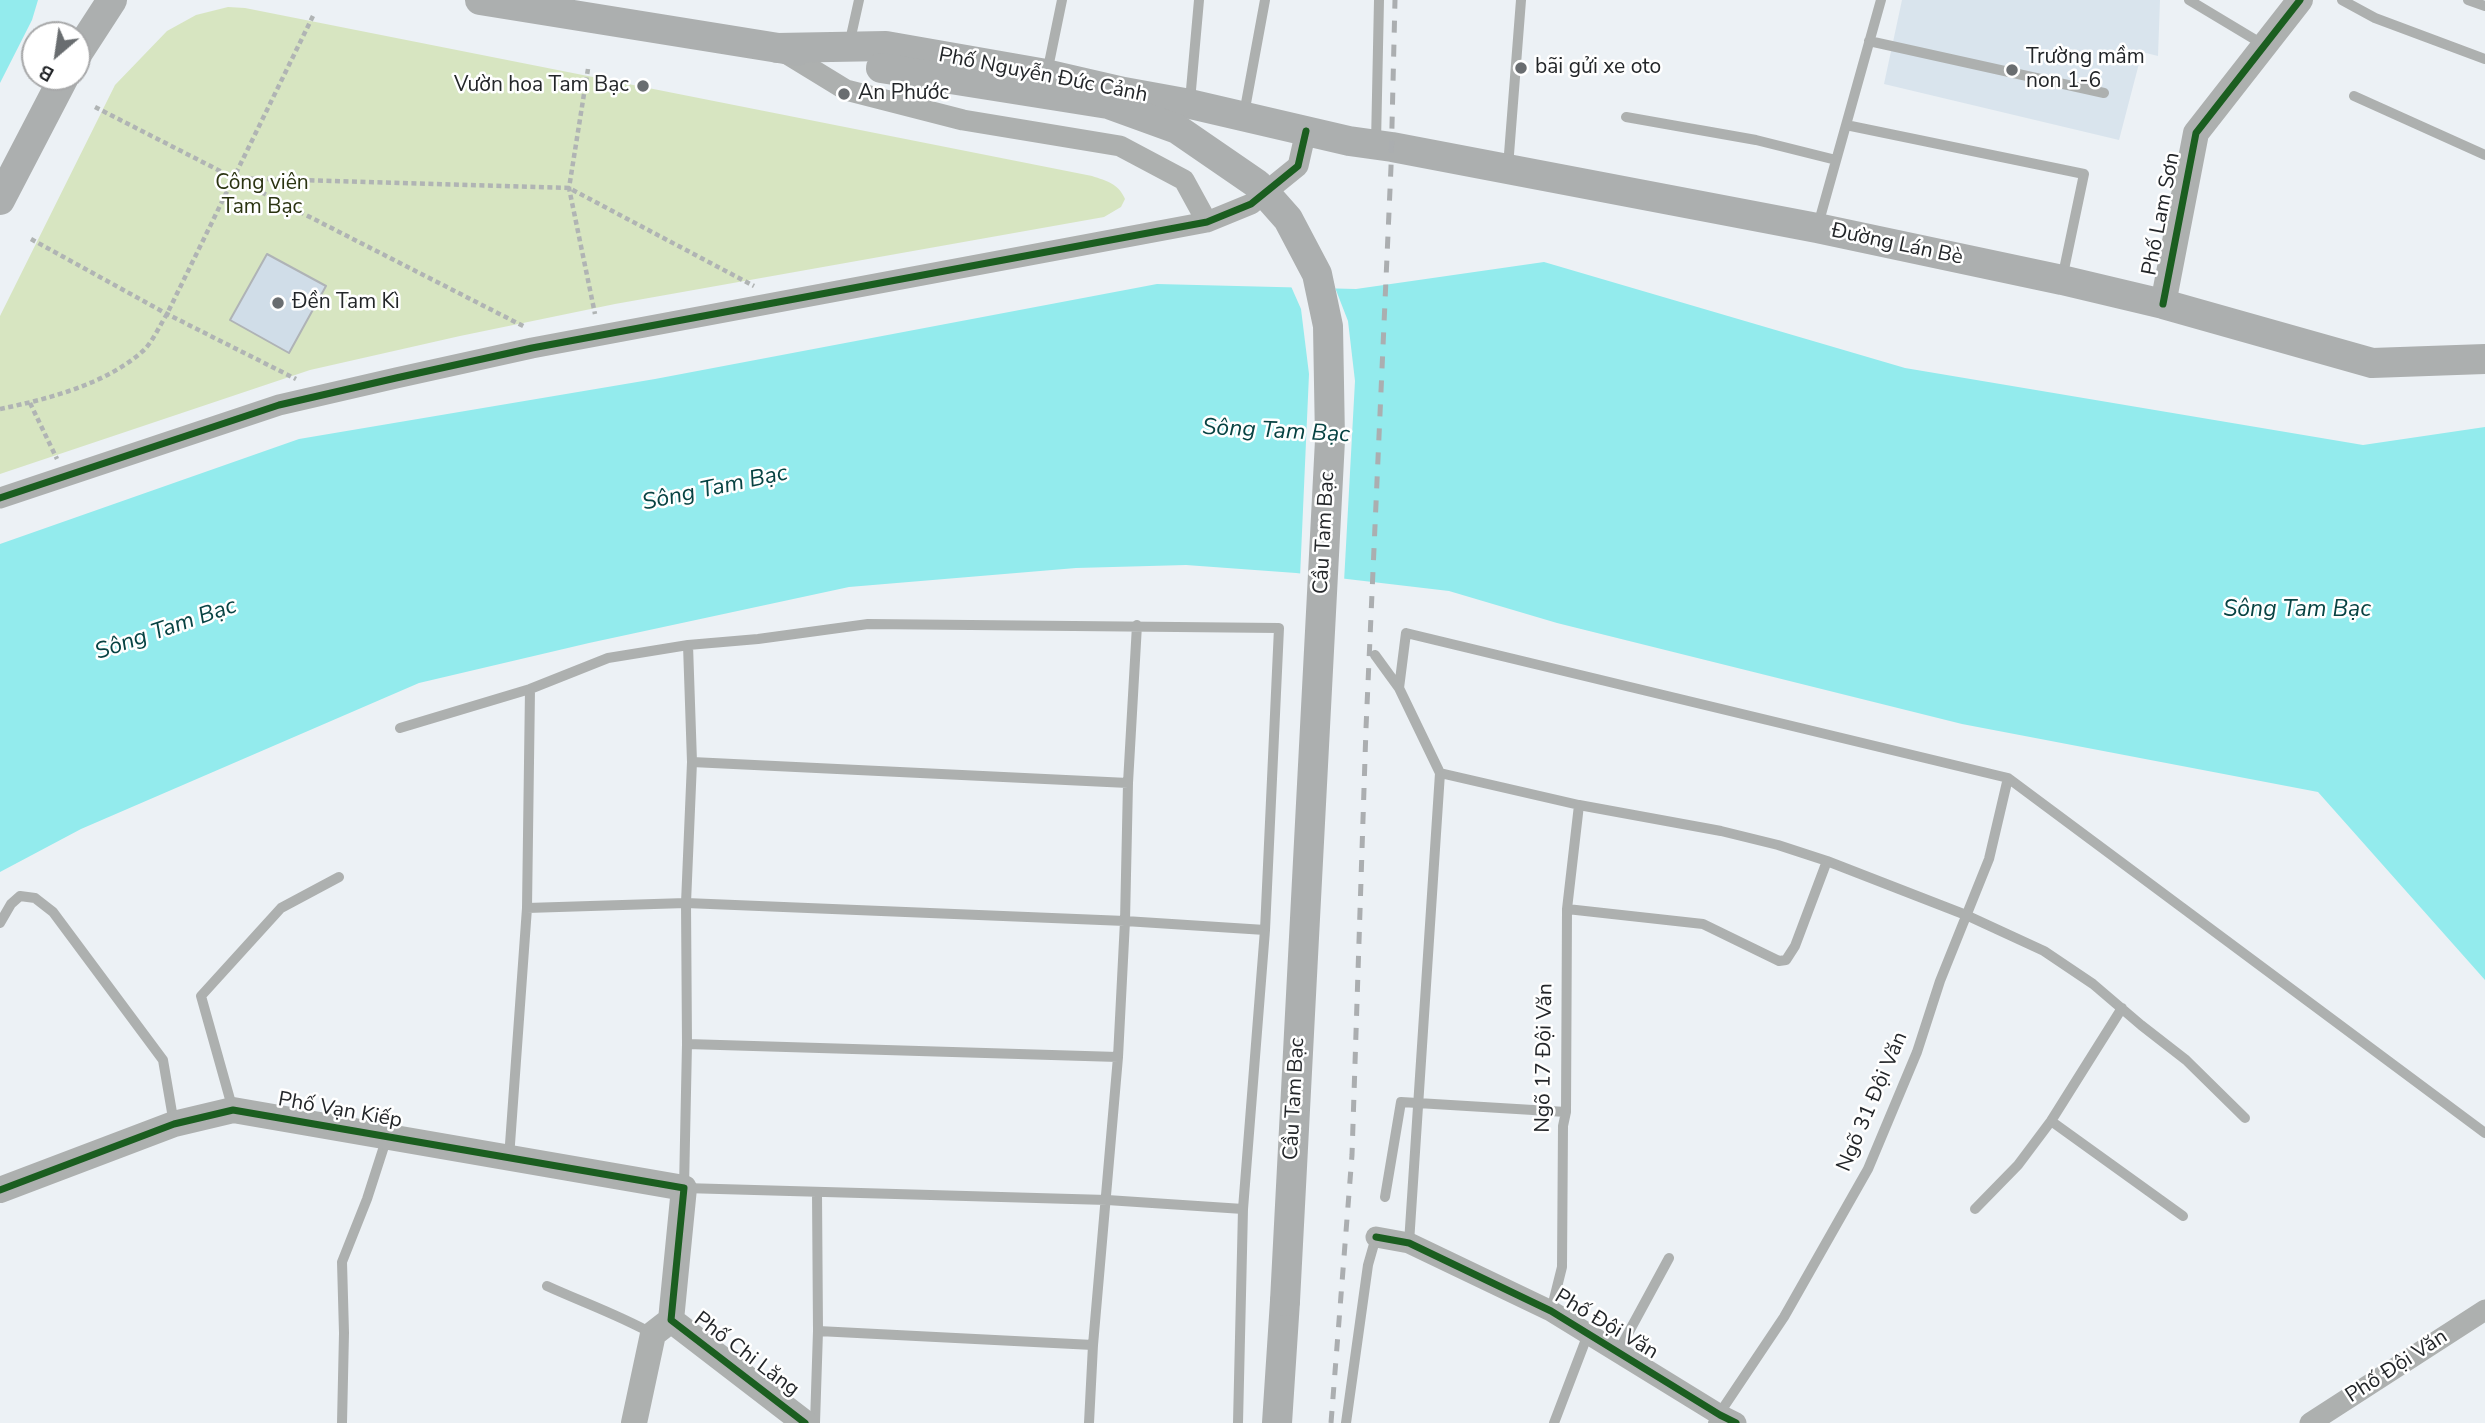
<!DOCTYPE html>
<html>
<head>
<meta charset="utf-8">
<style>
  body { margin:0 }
  #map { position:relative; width:2485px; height:1423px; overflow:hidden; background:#ecf1f5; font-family:"Nunito Sans",sans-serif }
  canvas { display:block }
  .north { position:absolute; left:21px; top:21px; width:70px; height:70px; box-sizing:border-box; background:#fff; border:2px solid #a7a8a9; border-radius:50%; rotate:209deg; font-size:19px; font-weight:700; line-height:28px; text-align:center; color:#232629 }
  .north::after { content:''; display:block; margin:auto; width:24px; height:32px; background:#696d70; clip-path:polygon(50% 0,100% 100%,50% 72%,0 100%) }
</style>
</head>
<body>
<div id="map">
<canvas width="2485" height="1423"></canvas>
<div class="north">B</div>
</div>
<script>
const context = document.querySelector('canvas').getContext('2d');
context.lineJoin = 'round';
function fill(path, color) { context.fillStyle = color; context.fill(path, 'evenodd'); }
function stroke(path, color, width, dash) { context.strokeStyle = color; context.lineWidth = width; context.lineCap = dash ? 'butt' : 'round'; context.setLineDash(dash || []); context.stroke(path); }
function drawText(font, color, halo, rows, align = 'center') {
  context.font = font + ' "Nunito Sans",sans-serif'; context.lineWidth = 5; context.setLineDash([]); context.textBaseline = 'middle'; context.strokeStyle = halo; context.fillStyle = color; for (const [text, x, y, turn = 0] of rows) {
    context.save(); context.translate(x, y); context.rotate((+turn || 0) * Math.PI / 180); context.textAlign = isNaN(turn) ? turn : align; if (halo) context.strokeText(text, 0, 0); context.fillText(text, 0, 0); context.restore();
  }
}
const built = new Path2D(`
  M1902 0H2160L2158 56 2142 52 2119 140 1884 84Z`);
const green = new Path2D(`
  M228 7 245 8 1092 176C1107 181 1119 184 1125 199L1121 207 1104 217 615 304 460 336 310 370 0 474V316L115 85 167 31 196 15Z`);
const water = new Path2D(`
  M0 0H38L32 20 0 83Z
  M1544 262 1905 368 2363 445 2485 427V980L2318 792 1962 724 1557 623 1449 591 1296 573 1186 565 1076 568 849 587 589 643 419 683 81 829 0 872V544L299 439 655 379 1157 284 1356 289Z`);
const pier = new Path2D(`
  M1290 284 1334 285 1348 321 1355 381 1344 582 1300 577 1309 374 1301 309Z`);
const building = new Path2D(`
  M267 254 326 286 289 353 230 320Z`);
const path = new Path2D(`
  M588 69 569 188 595 314
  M95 107 525 327
  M233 178 569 188 754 286
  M31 239 167 314 296 379
  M30 403 57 459
  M0 409C48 399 107 384 144 350 153 341 160 325 167 314L313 16`);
const service = new Path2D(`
  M2189 0 2264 45
  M2342 0 2375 18 2485 59
  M2468 0 2485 6
  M1869 41 2104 93
  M849 45 859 0
  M1047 73 1062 0
  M2354 96 2485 155
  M1190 101 1199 0
  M1244 114 1265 0
  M1626 117 1756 140 1836 160
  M1846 125 2084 174 2062 279
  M1376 143 1379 0
  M1508 167 1521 0
  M1818 225 1881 0
  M688 645 692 762 686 903 687 1044 684 1188 1107 1200 1243 1209
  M1375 655 1399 688 1440 773 1579 805 1721 831 1778 845 1827 861 1966 915 2044 951 2093 984 2141 1025 2186 1060 2245 1118
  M1399 688 1406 633 2008 778 2485 1133
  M400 728 530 689
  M692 762 1128 783
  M527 908 686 903 1125 921 1265 930
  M1567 909 1703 924 1779 961 1786 960 1795 946 1827 861
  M0 923 11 904 20 896 35 898 53 912 163 1060 174 1124
  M687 1044 1118 1057
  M233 1110 201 996 281 908 339 877
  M2051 1121 2183 1216
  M509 1158 527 908 530 689 608 658 688 645 758 639 868 624 1279 628 1265 930 1243 1209 1238 1423
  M1385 1197 1401 1102 1566 1112
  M1975 1209 2018 1165 2051 1121 2122 1008
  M1409 1243 1440 773
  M547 1286C582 1302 619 1315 653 1334
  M1551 1311 1562 1267 1563 1126 1566 1112 1567 909 1579 805
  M818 1331 1093 1345
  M1618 1352 1669 1258
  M342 1423 344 1333 342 1262 367 1199 387 1137
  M815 1423 818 1331 817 1193
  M1089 1423 1093 1345 1118 1057 1125 921 1128 783 1137 625
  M1346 1423 1368 1265 1376 1237
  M1554 1423 1588 1334
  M1713 1423 1784 1317 1868 1169 1917 1052 1940 981 1989 859 2008 778`);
const minor = new Path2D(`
  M779 49 846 90 963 120 1120 146 1184 180 1207 222
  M0 498 279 405 396 378 532 348 1207 222 1251 204 1298 166 1306 131
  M1376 1237 1409 1243 1551 1311 1720 1415 1736 1423
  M2310 1423 2485 1310`);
const tertiary = new Path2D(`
  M2163 304 2196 133 2300 0
  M0 1190 174 1124 233 1110 684 1188 671 1320 805 1423
  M634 1423 653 1334 671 1320`);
const secondary = new Path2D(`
  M480 0 797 51
  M777 48 886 46 1046 74 1124 92 1190 104 1349 141 1392 147 1817 228 2062 280 2163 304 2372 363 2485 359
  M77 54 112 0
  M0 200 64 77
  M1277 1423 1285 1301`);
const rail = new Path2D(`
  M1331 1423 1352 1155 1366 728 1391 167 1395 0`);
const secondaryBridge = new Path2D(`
  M881 68 1108 104 1177 129 1257 184 1288 219 1317 274 1328 326 1330 440 1285 1301`);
const cycleway = new Path2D(`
  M2163 304 2196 133 2300 0
  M0 498 279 405 396 378 532 348 1207 222 1251 204 1298 166 1306 131
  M0 1190 174 1124 233 1110 684 1188 671 1320 805 1423
  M1376 1237 1409 1243 1551 1311 1720 1415 1736 1423`);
const markers = [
  [1521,68,7,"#696d70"],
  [2012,70,7,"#696d70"],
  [643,86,7,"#696d70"],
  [844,94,7,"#696d70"],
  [278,303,7,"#696d70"]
];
const poiNames = [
  ["Trường mầm",2026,58],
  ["non 1-6",2026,82],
  ["bãi gửi xe oto",1535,68],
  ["Vườn hoa Tam Bạc",629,86,"right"],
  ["An Phước",858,94],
  ["Đền Tam Kì",292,303]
];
const streetNames = [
  ["Phố Nguyễn Đức Cảnh",1043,76,11],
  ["Phố Lam Sơn",2162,214,-79],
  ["Đường Lán Bè",1897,245,12],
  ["Cầu Tam Bạc",1325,533,-87],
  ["Ngõ 17 Đội Văn",1545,1058,-89],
  ["Cầu Tam Bạc",1295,1099,-87],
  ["Ngõ 31 Đội Văn",1873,1102,-67],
  ["Phố Vạn Kiếp",340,1111,10],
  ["Phố Đội Văn",1606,1325,31],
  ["Phố Chi Lăng",746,1355,37],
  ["Phố Đội Văn",2397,1367,-33]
];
const parkNames = [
  ["Công viên",262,184],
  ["Tam Bạc",262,208]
];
const waterNames = [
  ["Sông Tam Bạc",1276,432,3],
  ["Sông Tam Bạc",715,489,-12],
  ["Sông Tam Bạc",2297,610],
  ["Sông Tam Bạc",166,630,-19]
];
fill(built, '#d9e4ed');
fill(green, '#d7e5c1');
fill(water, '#93ebed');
fill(pier, '#ecf1f5');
fill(building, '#d0dde8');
stroke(building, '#afb3b6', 2);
stroke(path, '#b0b4b4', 4.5, [5, 3.5]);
stroke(service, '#adb0af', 10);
stroke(minor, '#adb0af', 21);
stroke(tertiary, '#adb0af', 26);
stroke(secondary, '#acafaf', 30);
stroke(rail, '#abaeb0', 5, [12, 12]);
stroke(secondaryBridge, '#acafaf', 30);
stroke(cycleway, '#1b5e20', 7);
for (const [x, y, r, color] of markers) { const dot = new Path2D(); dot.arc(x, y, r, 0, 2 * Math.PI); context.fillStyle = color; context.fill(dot); stroke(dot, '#fff', 2.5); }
drawText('21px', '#232629', '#fff', poiNames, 'left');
drawText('21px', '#232629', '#fff', streetNames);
drawText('21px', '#2b3411', '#fff', parkNames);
drawText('italic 23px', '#074343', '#fff', waterNames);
</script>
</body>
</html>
